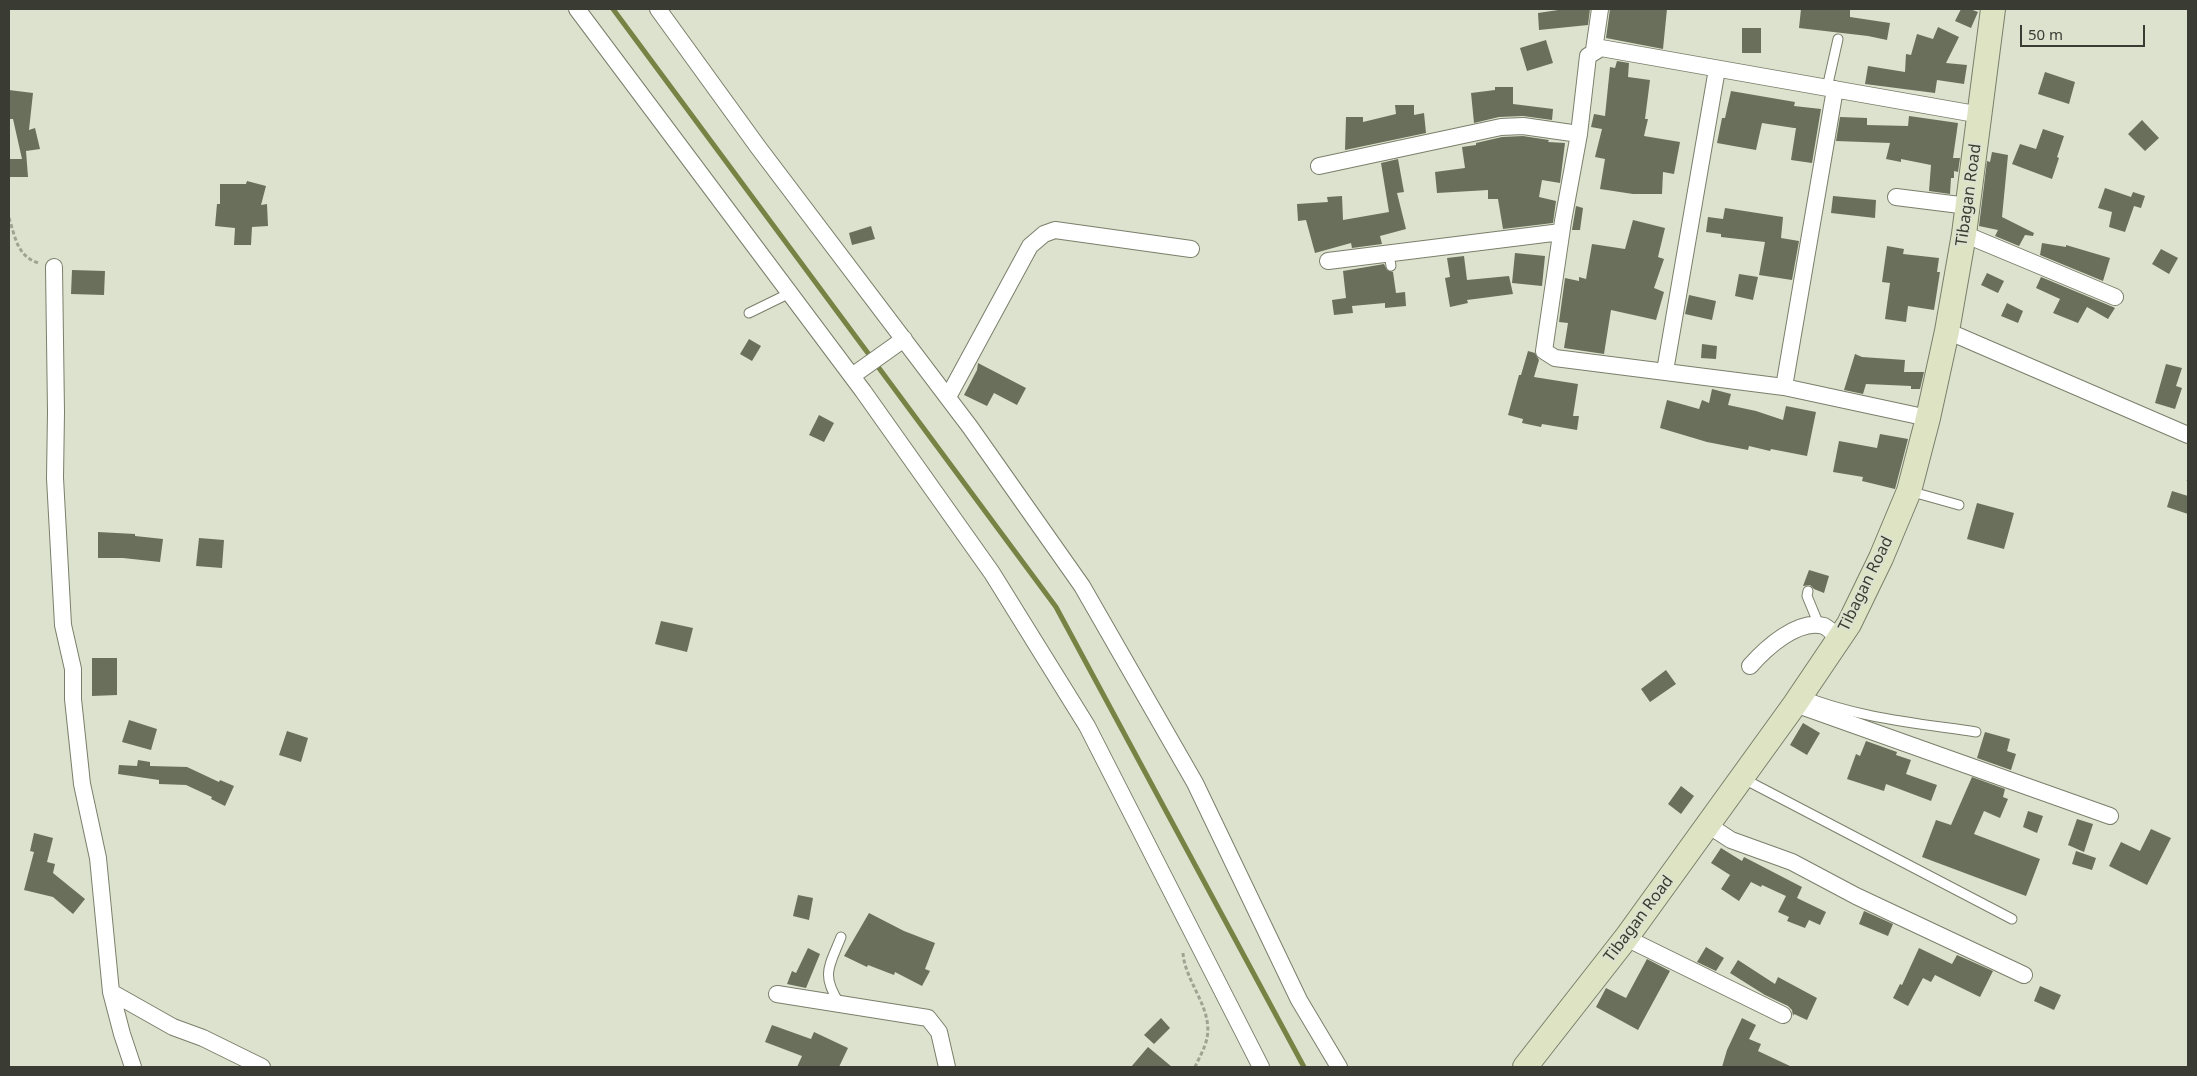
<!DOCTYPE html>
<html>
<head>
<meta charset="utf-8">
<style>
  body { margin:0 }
  #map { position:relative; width:2197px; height:1076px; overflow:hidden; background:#dce2cd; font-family:"Noto Sans",sans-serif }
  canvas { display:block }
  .frame { position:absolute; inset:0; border:10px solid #3a3c34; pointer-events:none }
  .scale { position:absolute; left:2020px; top:25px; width:125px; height:22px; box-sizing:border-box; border:2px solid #3a3c34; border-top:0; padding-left:6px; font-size:15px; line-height:18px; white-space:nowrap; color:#3a3c34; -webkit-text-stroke:4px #dce2cd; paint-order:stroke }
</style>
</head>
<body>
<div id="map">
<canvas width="2197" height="1076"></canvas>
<div class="frame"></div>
<div class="scale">50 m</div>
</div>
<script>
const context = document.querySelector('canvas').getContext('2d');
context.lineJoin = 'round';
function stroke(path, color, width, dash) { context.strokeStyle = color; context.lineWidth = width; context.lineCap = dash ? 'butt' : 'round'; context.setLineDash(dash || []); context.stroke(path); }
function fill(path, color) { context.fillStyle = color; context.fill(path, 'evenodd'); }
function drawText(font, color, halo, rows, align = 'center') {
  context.font = font + ' "Noto Sans",sans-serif'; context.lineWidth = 5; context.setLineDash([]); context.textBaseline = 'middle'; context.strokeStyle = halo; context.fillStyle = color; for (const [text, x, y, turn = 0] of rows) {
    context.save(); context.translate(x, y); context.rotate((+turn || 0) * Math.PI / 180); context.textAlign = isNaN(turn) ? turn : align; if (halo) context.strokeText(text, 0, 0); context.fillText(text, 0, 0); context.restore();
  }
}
const stream = new Path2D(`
  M613 9 1056 607 1304 1067`);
const building = new Path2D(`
  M1565 9H1590L1588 25 1539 30 1538 13Z
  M1610 9H1667L1663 49 1606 38Z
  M1801 9H1850V17L1890 23 1887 40 1868 36 1799 28Z
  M1961 9H1970L1978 12 1971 28 1955 21Z
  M1938 27 1959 37 1946 63 1967 65 1964 84 1937 80 1935 93 1865 84 1868 66 1905 72 1906 54 1911 55 1917 34 1933 39Z
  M1742 28H1761V53H1742Z
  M1546 40 1553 63 1527 71 1520 48Z
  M1617 61 1629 63 1628 77 1650 80 1645 119H1648L1644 136 1680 142 1674 174 1663 172 1662 194H1633L1600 189 1605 159 1595 157 1602 129 1591 127 1594 114 1605 116 1610 67 1615 68Z
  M2045 72 2075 82 2069 104 2038 94Z
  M1495 87H1513V104L1553 109 1552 120 1523 116 1499 117 1474 123 1471 93 1495 90Z
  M9 90 33 93 29 130 35 128 40 149 26 151 28 177H9V159H22L13 119H9Z
  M1731 91 1795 102 1794 106 1821 109 1812 163 1791 160 1796 128H1794L1762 123 1756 150 1717 143 1722 118H1725Z
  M1395 105H1414V115L1424 113 1426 133 1345 150 1346 117H1363V122L1396 114Z
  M1909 116 1958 123 1953 158H1960L1958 172 1954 171V178H1951L1950 194 1929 191 1931 165 1901 159V162L1886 159 1890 143 1836 141 1840 117 1867 118V125L1908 126Z
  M2142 120 2159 138 2145 151 2128 134Z
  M2043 129 2064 136 2057 157 2059 158 2052 179 2012 164 2020 144 2036 149Z
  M1523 136 1549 140 1548 142 1565 143 1560 183 1542 180 1539 197 1556 201 1553 223 1503 229 1498 199H1488V190L1437 193 1435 172 1465 168 1462 147 1476 145V143L1502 137Z
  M1992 152 2008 155 2002 217 2034 233 2033 236 2025 235 2019 246 1995 236 1998 230 1979 226 1987 161 1990 162Z
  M1398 159 1404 192 1397 193 1406 229 1380 236 1382 244 1352 248 1351 243 1315 253 1306 220 1298 221 1297 204 1328 202 1327 197 1342 196 1343 220 1389 212 1381 163Z
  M247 181 266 186 261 205 267 204 268 226 252 227 251 245H234L235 228 215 226 217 204H220V184H246Z
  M2105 188 2131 197 2133 192 2145 196 2141 208 2134 206 2125 232 2109 227 2112 212 2098 208Z
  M1833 196 1876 200 1875 218 1831 213Z
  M1576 206 1583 208 1580 230H1572Z
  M1725 208 1783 217 1781 238 1799 241 1792 280 1759 275 1765 242 1721 237V234L1706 232 1708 217 1723 219Z
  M1633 220 1665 228 1658 257 1664 259 1654 288 1664 292 1656 320 1611 310 1604 354 1564 348 1568 323 1559 322 1565 278 1579 281V277L1586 279 1592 244 1625 249Z
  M871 226 875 239 852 245 849 233Z
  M2042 243 2066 247V245L2110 258 2103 281 2040 255Z
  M1887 246 1904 249 1903 254 1939 258 1937 272H1940L1934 310 1908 306 1906 322 1885 319 1890 283 1882 282Z
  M2161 249 2178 258 2169 274 2152 264Z
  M1515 253 1545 256 1542 286 1512 283Z
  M1464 256 1467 280 1509 276 1513 294 1467 300 1468 303 1450 307 1445 278 1450 277 1447 258Z
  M1384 264 1387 270 1393 272 1396 293 1405 292 1406 306 1385 308V303L1352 306 1353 313 1334 315 1332 300 1346 298 1343 271Z
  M72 270 105 271 104 295 71 294Z
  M1987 273 2004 281 1998 293 1981 285Z
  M1739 274 1758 277 1753 300 1735 296Z
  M2041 277 2113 307 2115 308 2108 319 2087 307 2078 323 2053 313 2060 299 2036 288Z
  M1689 295 1716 301 1712 320 1685 314Z
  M2007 303 2023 311 2018 323 2001 316Z
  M749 339 761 346 752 361 740 354Z
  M1702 344 1717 346 1716 359 1701 358Z
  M1528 351 1535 353 1539 360 1534 377 1578 384 1573 416H1579L1577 430 1542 424 1541 427 1522 423 1523 419 1508 415 1519 375H1521Z
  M1855 354 1862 357 1905 360 1904 372H1924L1920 389H1911V386L1866 384 1863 394 1844 390Z
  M978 363 1026 388 1017 405 994 393 987 406 964 395 977 370Z
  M2166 364 2182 368 2176 386 2182 388 2175 409 2155 403Z
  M1712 389 1731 394 1728 405 1756 411 1783 420 1786 406 1816 412 1807 456 1771 449 1770 451 1749 446 1748 450 1707 442 1660 428 1667 400 1699 409 1702 400 1709 403Z
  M819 415 834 423 824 442 809 435Z
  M1880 434 1908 439 1895 489 1862 481 1863 477 1833 472 1839 441 1877 448Z
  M2172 491 2188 496V514L2167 507Z
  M1977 503 2014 513 2004 549 1967 539Z
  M98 532 135 534V536L163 539 160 562 123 558H98Z
  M199 538 224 540 222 568 196 566Z
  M1809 570 1829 576 1824 593 1814 589 1810 585 1803 586Z
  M661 621 693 628 687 652 655 644Z
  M92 658H117V695L92 696Z
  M1666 670 1676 684 1650 702 1641 689Z
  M129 720 157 729 151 750 122 742Z
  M1803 723 1820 733 1807 755 1790 745Z
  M287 731 308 738 301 762 279 755Z
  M1985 732 2010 739 2007 751 2016 754 2011 770 1977 758Z
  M1866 741 1897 752 1896 755 1911 760 1906 774 1937 785 1931 801 1886 784 1884 791 1847 779 1856 754 1860 756Z
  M138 760 150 762V766L187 767 219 782 220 780 234 786 225 806 211 799 212 797 186 785 159 784V780L118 774 119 765 137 766Z
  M1972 777 2005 789 2003 797 2008 799 2000 818 1984 811 1974 834 2040 859 2026 896 1922 857 1936 820 1951 825Z
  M1681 786 1694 796 1681 814 1668 804Z
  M2028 811 2043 816 2037 833 2023 827Z
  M2077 819 2093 824 2084 852 2068 845Z
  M2151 829 2171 838 2147 885 2109 866 2121 842 2140 851Z
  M34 833 53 838 47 862 55 864 53 873 85 899 73 914 53 897 24 890 34 852 30 851Z
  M1721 848 1742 861 1744 857 1802 887 1797 898 1826 912 1820 925 1809 920 1805 928 1787 921 1789 917 1778 912 1786 896 1762 885 1761 887 1751 882 1739 901 1721 889 1730 875 1711 863Z
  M2076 851 2096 858 2092 870 2072 864Z
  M798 895 813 898 809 920 793 916Z
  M1864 911 1893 924 1888 936 1859 924Z
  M869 913 904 931 935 943 925 969 930 971 922 986 895 972 894 975 868 965 867 967 844 956Z
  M1706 947 1724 958 1716 971 1697 962Z
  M808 948 820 954 806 988 787 984 792 971 796 973Z
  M1919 948 1952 964 1957 955 1993 971 1980 997 1935 975 1931 982 1923 978 1908 1006 1893 998 1900 984 1902 985Z
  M1647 959 1670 971 1638 1030 1596 1007 1606 988 1626 998Z
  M1738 960 1775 984 1778 977 1817 998 1807 1020 1794 1014 1793 1016 1792 1010 1788 1006 1765 995 1730 973Z
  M2040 986 2061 995 2054 1010 2034 1001Z
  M1161 1018 1170 1028 1154 1044 1144 1035Z
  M1742 1018 1756 1025 1749 1039 1761 1044 1758 1051 1792 1067H1722L1727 1050Z
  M772 1025 811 1039 814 1032 848 1048 839 1067H797L802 1056 765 1042Z
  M1148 1047 1172 1067H1131Z`);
const path = new Path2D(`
  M9 218C15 236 17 257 39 263
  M2188 481V480
  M1183 953C1185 982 1213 1008 1207 1038 1205 1048 1199 1058 1195 1067`);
const service = new Path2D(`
  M1827 88 1838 39
  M1389 254 1391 266
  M749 313 790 293
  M1909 491 1959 505
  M1808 591 1807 596 1819 625
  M1801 695C1857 718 1916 723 1976 732
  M1742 778 2012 919
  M839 1003C821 974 829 967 841 937`);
const minor = new Path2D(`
  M577 9 863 391 992 573 1087 726 1261 1067
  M658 9 758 147 970 427 1082 586 1195 783 1299 1000 1339 1067
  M1594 50 1600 9
  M1319 166 1501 127 1523 126 1579 134
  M1896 197 1968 206
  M1964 234 2115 297
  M1328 261 1561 232
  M54 267 56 412 55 478 63 625 73 669V699L82 784 98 858 111 992 122 1034 133 1067
  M1947 331 2188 435
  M1665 371 1717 69
  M852 376 904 339
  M1784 387 1835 89
  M948 397 1030 246 1044 234 1055 230 1191 249
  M1928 418 1784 387 1555 358 1544 351 1563 221 1579 134 1588 56 1601 48 1981 115
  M1750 666C1765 649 1798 618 1824 626 1830 629 1835 635 1839 639
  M1795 704 2110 816
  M1708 825 1731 840 1792 862 1856 896 2024 975
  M1626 938 1783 1015
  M111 992 173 1027 203 1038 262 1067
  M777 994 928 1018 939 1032 947 1067`);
const secondary = new Path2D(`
  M1525 1067 1626 938 1795 704 1849 624 1881 558 1909 491 1928 418 1947 331 1964 234 1993 9`);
const streetNames = [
  ["Tibagan Road",1969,195,-82],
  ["Tibagan Road",1866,584,-64],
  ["Tibagan Road",1639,919,-53]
];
stroke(stream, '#768344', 5);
fill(building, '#6a6f5c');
stroke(service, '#7a7f6b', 11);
stroke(minor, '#7a7f6b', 18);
stroke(secondary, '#7a7f6b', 26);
stroke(path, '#9fa393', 3, [4, 2.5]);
stroke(service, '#fff', 9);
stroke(minor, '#fff', 16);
stroke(secondary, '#dee4c3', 24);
drawText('16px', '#3a3c34', '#dce2cd', streetNames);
</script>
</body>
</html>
